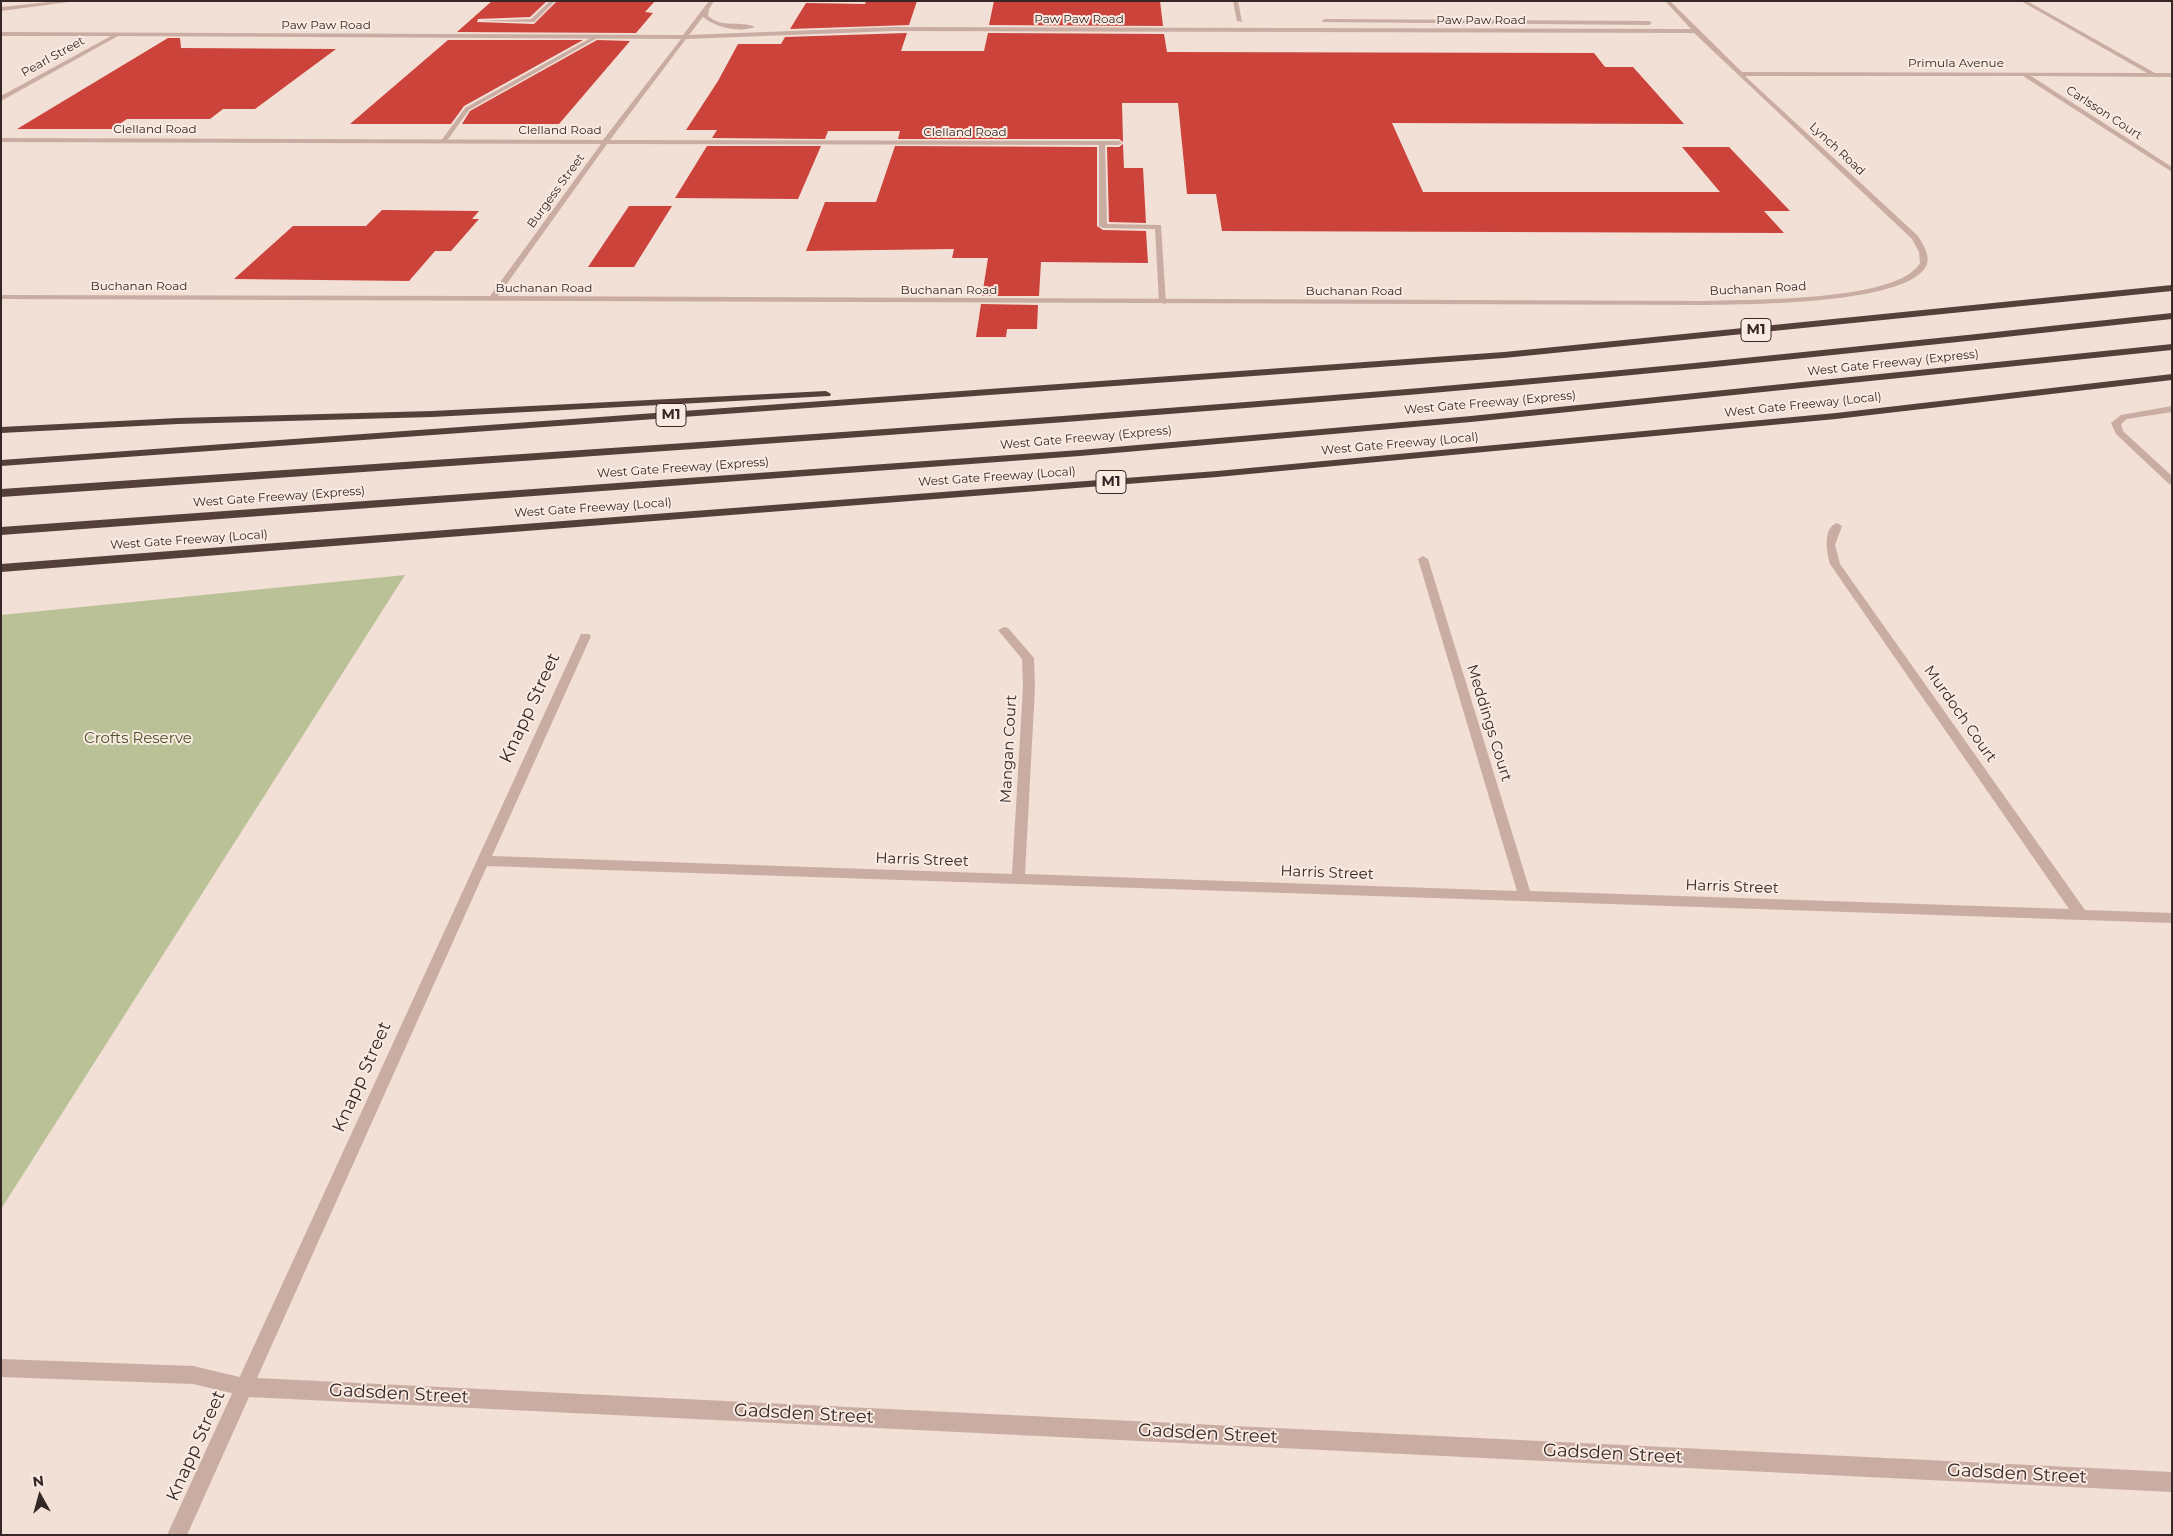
<!DOCTYPE html>
<html>
<head>
<meta charset="utf-8">
<style>
  body { margin:0 }
  #map { position:relative; width:2173px; height:1536px; overflow:hidden; background:#f2dfd6; font-family:Montserrat,sans-serif }
  canvas { display:block }
  .frame { position:absolute; inset:0; border:2px solid #342725; pointer-events:none }
  .north { position:absolute; left:15px; top:1471px; width:50px; height:50px; -webkit-text-stroke:4px #f9eae2; paint-order:stroke; rotate:353deg; font-size:14px; font-weight:700; line-height:20px; text-align:center; color:#342725 }
  .north::after { content:''; display:block; margin:auto; width:18px; height:22px; background:#342725; clip-path:polygon(50% 0,100% 100%,50% 72%,0 100%) }
</style>
</head>
<body>
<div id="map">
<canvas width="2173" height="1536"></canvas>
<div class="frame"></div>
<div class="north">N</div>
</div>
<script>
const context = document.querySelector('canvas').getContext('2d');
context.lineJoin = 'round';
function fill(path, color) { context.fillStyle = color; context.fill(path, 'evenodd'); }
function drawText(font, color, halo, rows, align = 'center') {
  context.font = font + ' Montserrat,sans-serif'; context.lineWidth = 4; context.setLineDash([]); context.textBaseline = 'middle'; context.strokeStyle = halo; context.fillStyle = color; for (const [text, x, y, turn = 0] of rows) {
    context.save(); context.translate(x, y); context.rotate((+turn || 0) * Math.PI / 180); context.textAlign = isNaN(turn) ? turn : align; if (halo) context.strokeText(text, 0, 0); context.fillText(text, 0, 0); context.restore();
  }
}
function stroke(path, color, width, dash) { context.strokeStyle = color; context.lineWidth = width; context.lineCap = dash ? 'butt' : 'round'; context.setLineDash(dash || []); context.stroke(path); }
const green = new Path2D(`
  M405 575 1 1209V615Z`);
const building = new Path2D(`
  M492 1H547L530 17 478 19 477 22 534 24 557 1H655L645 12 653 13 636 33 457 32Z
  M866 1H917L909 25 790 29 806 3 865 4Z
  M994 1H1160L1163 26 989 25Z
  M907 33 901 51H984L988 33 1164 34 1167 52 1594 53 1605 67H1633L1684 124 1392 123 1423 192H1720L1682 147H1729L1790 211H1764L1784 233 1222 231 1216 194H1187L1178 103H1122L1123 142 1119 139H898L900 131H828L825 139 712 138 717 130H686L718 81 738 44H781L785 37Z
  M168 38H180L181 48 336 49 255 109H223L210 119H127L112 129H17Z
  M448 40H583L464 106 451 124H350Z
  M597 40 630 41 559 124H462L470 111Z
  M1123 144 1124 168H1143L1146 223 1109 222 1107 147H1119Z
  M707 146H821L798 199 675 198Z
  M895 146 1097 147V226L1103 230 1146 231 1148 263 1041 262 1039 296H982L988 258H952L954 249 806 251 825 202H876Z
  M629 206H672L634 267H588Z
  M382 210 479 211 472 219H479L451 251H435L409 281 234 279 293 226H366Z
  M981 304 1038 305 1037 329H1007L1006 337H976Z`);
const lane = new Path2D(`
  M550 1H555L534 22 478 21 531 19Z
  M596 35 601 36 469 110 446 142 441 141 465 108Z
  M1102 141 1105 143 1107 224 1161 225 1166 304 1159 302 1155 229 1103 228 1099 226V143Z
  M1 1359 193 1366 244 1378 251 1380 253 1387 251 1394 244 1396 193 1384 1 1377Z`);
const street = new Path2D(`
  M58 1H76L1 11V7Z
  M709 1H714L709 9 708 16C724 29 739 20 755 27 740 33 714 27 703 17L689 35 893 27 1691 29 1665 1H1670L1742 72 2147 73 2021 1H2027L2155 73H2172V77L2031 76 2172 167V172L2023 76H1745L1918 236C1923 244 1930 255 1927 264 1912 305 1745 304 1706 305L1 299V295L490 296 601 144 1 142V138L603 140 681 39 118 36 1 101V96L111 36H1V32L683 35ZM893 31 1694 33 1912 239 1919 252 1920 263C1898 302 1748 299 1706 301L498 296 607 144 1119 145 1122 143 1119 141 610 140 686 39Z
  M1233 1H1238L1242 22 1237 21Z
  M1324 19 1649 21 1652 23 1649 25 1322 22Z
  M2172 406V412L2127 419 2121 424 2123 431 2172 476V485L2169 484 2116 434 2111 423 2121 415Z
  M1837 523 1842 526 1835 545 1840 564 2085 910 2172 913V923L487 866 257 1378 2172 1472V1492L249 1397 187 1535H167L581 634H589L591 636 492 856 1012 874 1023 687 1022 659 998 630 1004 627 1008 628 1034 658 1035 687 1025 874 1517 891 1418 559 1423 556 1428 559 1530 891 2069 909 1830 564C1827 553 1822 528 1837 523Z`);
const highway = new Path2D(`
  M2172 285V291L1504 358 1 466V460L1504 352Z
  M2172 313V319C1922 346 1671 373 1420 394 948 433 474 464 1 497V489C474 457 948 427 1420 388 1671 367 1921 340 2172 313Z
  M2172 344V350L1471 422 1080 456 1 535V527L1080 450 1471 416Z
  M2172 374V380L1836 419 1217 477 1 572V564L1217 471 1836 413Z
  M826 391 831 394 830 396 432 417 178 424 1 433V427L178 418 432 411Z`);
const farStreetnames = [
  ["Paw Paw Road",1079,19],
  ["Paw Paw Road",1481,20],
  ["Paw Paw Road",326,25],
  ["Pearl Street",53,57,-29],
  ["Primula Avenue",1956,63],
  ["Carlsson Court",2104,113,33],
  ["Clelland Road",155,129],
  ["Clelland Road",560,130],
  ["Clelland Road",965,132],
  ["Lynch Road",1837,149,43],
  ["Burgess Street",556,191,-54],
  ["Buchanan Road",139,286],
  ["Buchanan Road",544,288],
  ["Buchanan Road",1758,289,-3],
  ["Buchanan Road",949,290],
  ["Buchanan Road",1354,291],
  ["West Gate Freeway (Express)",1893,363,-6],
  ["West Gate Freeway (Express)",1490,403,-5],
  ["West Gate Freeway (Local)",1803,405,-6],
  ["West Gate Freeway (Express)",1086,438,-5],
  ["West Gate Freeway (Local)",1400,444,-5],
  ["West Gate Freeway (Express)",683,468,-4],
  ["West Gate Freeway (Local)",997,477,-4],
  ["West Gate Freeway (Express)",279,497,-4],
  ["West Gate Freeway (Local)",593,508,-4],
  ["West Gate Freeway (Local)",189,540,-4]
];
const shields = [
  [1756,330,30],
  [671,415,30],
  [1111,482,30]
];
const shieldNames = [
  ["M1",1756,330],
  ["M1",671,415],
  ["M1",1111,482]
];
const streetNames = [
  ["Murdoch Court",1960,714,55],
  ["Meddings Court",1489,723,73],
  ["Mangan Court",1009,749,-87],
  ["Harris Street",922,860,2],
  ["Harris Street",1327,873,2],
  ["Harris Street",1732,887,2]
];
const parkNames = [
  ["Crofts Reserve",138,739]
];
const nearStreetnames = [
  ["Knapp Street",530,708,-65],
  ["Knapp Street",362,1077,-66],
  ["Gadsden Street",399,1394,3],
  ["Gadsden Street",804,1414,3],
  ["Gadsden Street",1208,1434,3],
  ["Knapp Street",196,1446,-66],
  ["Gadsden Street",1613,1454,3],
  ["Gadsden Street",2017,1474,3]
];
fill(green, '#bac196');
fill(building, '#cb433a');
fill(lane, '#caada2');
fill(street, '#caada2');
fill(highway, '#553f3b');
drawText('12px', '#342725', '#f9eae2', farStreetnames);
for (const [x, y, w] of shields) { const box = new Path2D(); box.roundRect(x - w / 2, y - 11.5, w, 23, 4); context.fillStyle = '#f9eae2'; context.fill(box); stroke(box, '#342725', 1); }
drawText('bold 14px', '#342725', null, shieldNames);
drawText('15px', '#342725', '#f9eae2', streetNames);
drawText('15px', '#4b5327', '#f9eae2', parkNames);
drawText('18px', '#342725', '#f9eae2', nearStreetnames);
</script>
</body>
</html>
